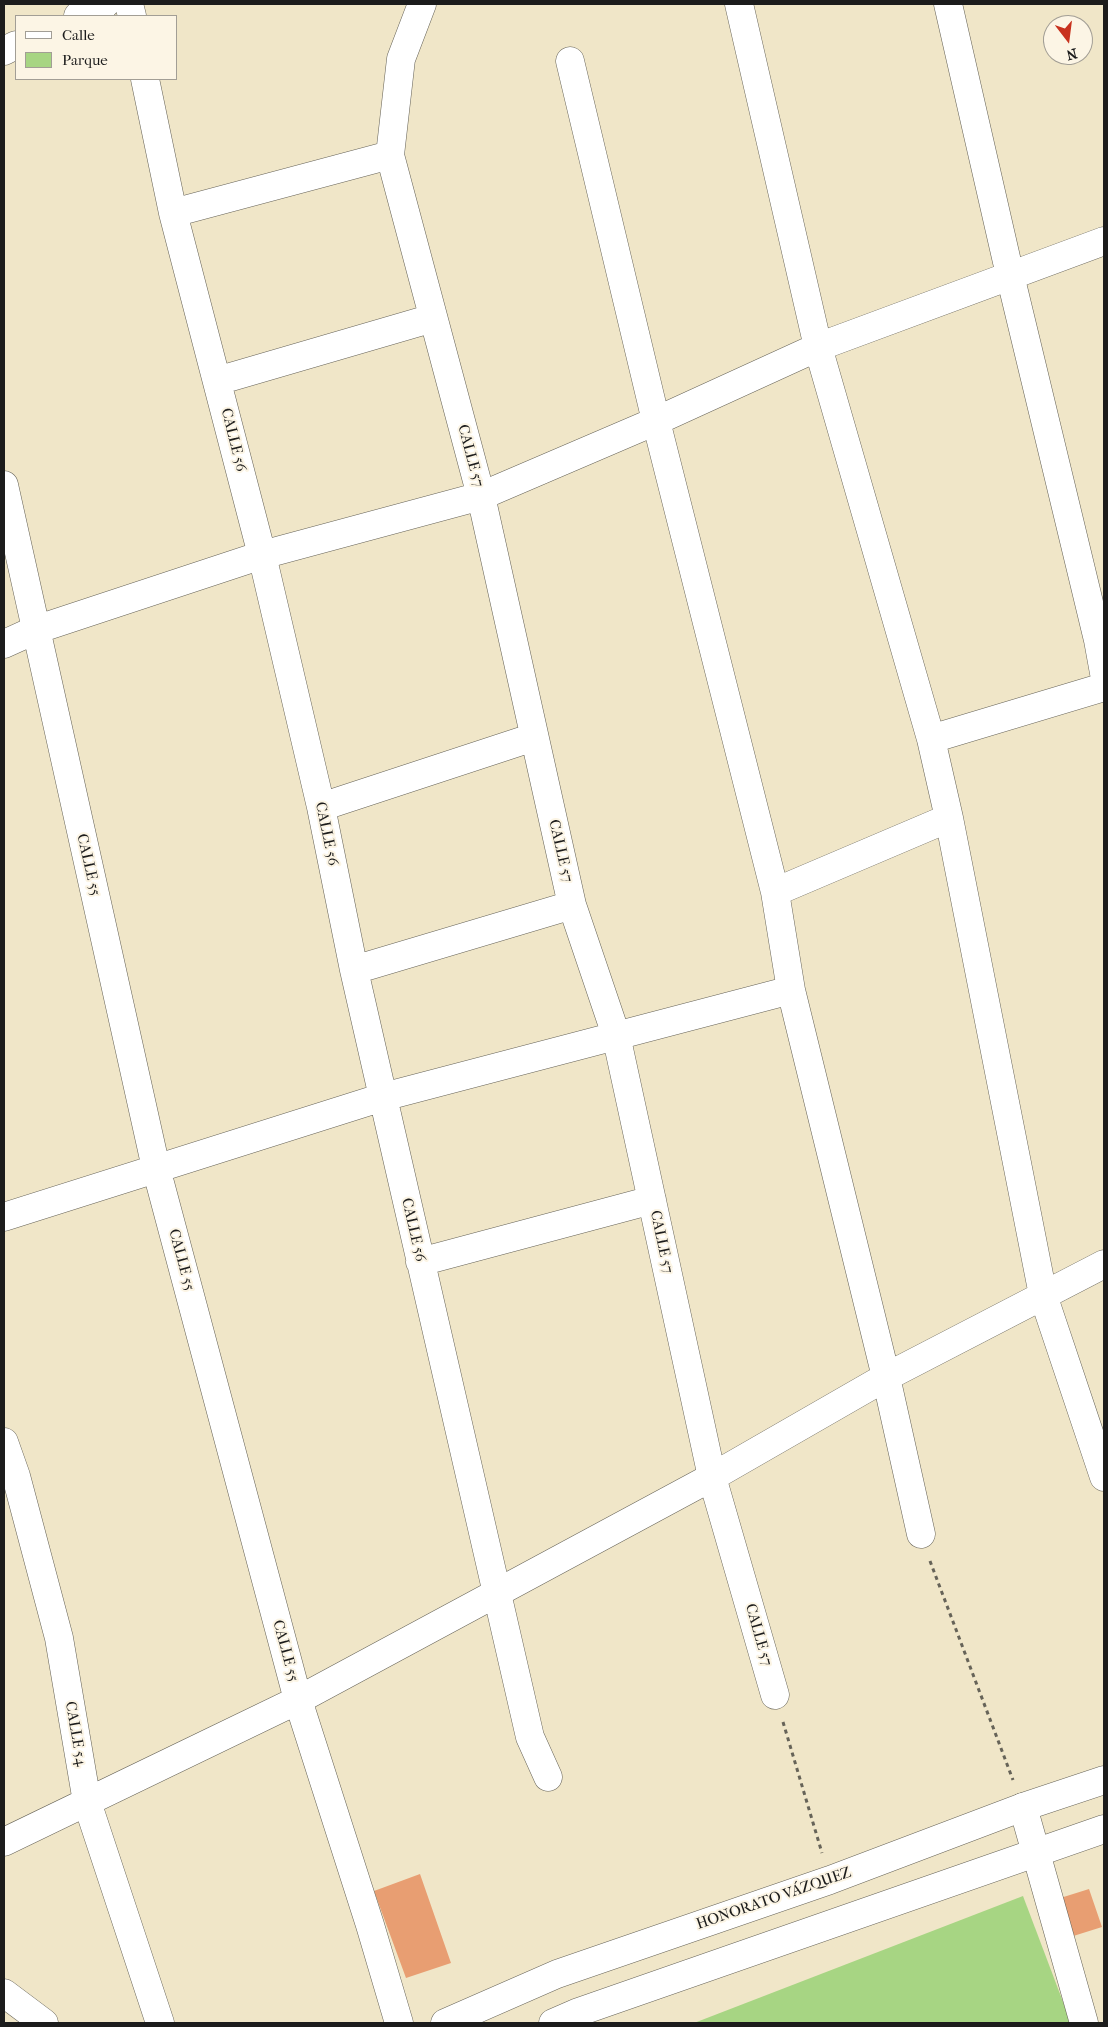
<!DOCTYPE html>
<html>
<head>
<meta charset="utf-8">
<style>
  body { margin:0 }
  #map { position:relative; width:1108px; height:2027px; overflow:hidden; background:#f0e6c8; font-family:"IM FELL French Canon",serif }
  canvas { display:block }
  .frame { position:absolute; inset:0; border:5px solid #1c1c1c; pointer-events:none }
  .legend { position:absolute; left:15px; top:15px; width:162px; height:65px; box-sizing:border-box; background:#fcf5e5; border:1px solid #a29e95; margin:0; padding:6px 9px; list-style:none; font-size:15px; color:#1c1c1c }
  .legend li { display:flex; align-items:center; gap:10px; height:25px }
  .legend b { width:25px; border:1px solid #a29e95 }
  .north { position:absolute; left:1043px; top:15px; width:50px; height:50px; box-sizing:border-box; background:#fcf5e5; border:1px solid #a29e95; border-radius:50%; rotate:165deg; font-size:14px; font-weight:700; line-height:20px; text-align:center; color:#1c1c1c }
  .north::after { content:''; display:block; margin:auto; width:18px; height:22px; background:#c8321e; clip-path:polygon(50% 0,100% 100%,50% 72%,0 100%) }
</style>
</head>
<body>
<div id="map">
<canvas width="1108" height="2027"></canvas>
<div class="frame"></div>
<ul class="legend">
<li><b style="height:6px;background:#fff"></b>Calle</li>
<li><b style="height:14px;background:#a7d583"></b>Parque</li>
</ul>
<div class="north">N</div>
</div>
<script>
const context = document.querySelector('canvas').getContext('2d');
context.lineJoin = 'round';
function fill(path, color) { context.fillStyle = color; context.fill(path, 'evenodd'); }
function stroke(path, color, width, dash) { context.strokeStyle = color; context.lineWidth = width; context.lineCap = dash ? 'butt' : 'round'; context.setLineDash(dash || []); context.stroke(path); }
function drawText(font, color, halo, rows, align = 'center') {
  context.font = font + ' "IM FELL French Canon",serif'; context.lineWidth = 4; context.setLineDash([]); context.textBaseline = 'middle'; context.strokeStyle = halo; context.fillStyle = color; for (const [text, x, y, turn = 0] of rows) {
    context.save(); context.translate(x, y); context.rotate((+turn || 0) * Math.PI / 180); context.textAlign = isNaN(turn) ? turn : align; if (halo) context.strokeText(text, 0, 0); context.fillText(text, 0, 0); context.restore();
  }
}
const green = new Path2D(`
  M1023 1896 1071 2023H694Z`);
const building = new Path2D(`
  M420 1874 451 1963 406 1978 374 1891Z
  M1089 1889 1102 1927 1067 1938 1054 1900Z`);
const path = new Path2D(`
  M930 1561 1013 1780
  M783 1722 822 1853`);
const minor = new Path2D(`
  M129 4 132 16
  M422 4 401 59 390 155 481 496 572 905 616 1035 712 1477 775 1695
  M739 4 818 347 931 739 949 818 1043 1295 1104 1477
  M948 4 1010 275 1098 640 1104 673
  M78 16 105 4
  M4 51 16 45
  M570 61 656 421 775 892 791 990 886 1377 921 1534
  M145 79 173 213 262 555 321 807 354 970 383 1097 530 1737 548 1777
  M173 213 390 155
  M217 381 433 318
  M4 485 156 1168 298 1700 370 1925 399 2023
  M4 644 35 630 262 555 481 496 656 421 818 347 1104 241
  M931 739 1104 687
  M321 807 534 737
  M775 892 949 818
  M354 970 572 905
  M4 1217 383 1097 791 990
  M420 1262 652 1200
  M4 1442 16 1476 59 1638 87 1802 160 2023
  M1023 1807 1084 2023
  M4 1842 298 1700 712 1477 886 1377 1104 1264
  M4 1993 44 2023`);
const tertiary = new Path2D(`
  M445 2023 557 1974 830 1880 1023 1807 1104 1780
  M553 2023 576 2013 1104 1829`);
const streetNames = [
  ["CALLE 56",233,440,76],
  ["CALLE 57",470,456,75],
  ["CALLE 56",326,834,78],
  ["CALLE 57",560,851,77],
  ["CALLE 55",88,865,77],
  ["CALLE 56",413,1230,77],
  ["CALLE 57",661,1242,78],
  ["CALLE 55",181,1260,75],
  ["CALLE 57",758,1635,74],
  ["CALLE 55",285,1651,75],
  ["CALLE 54",75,1734,80],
  ["HONORATO VÁZQUEZ",774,1899,-19]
];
fill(green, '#a7d583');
fill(building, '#e89e72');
stroke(minor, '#666358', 29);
stroke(tertiary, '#666358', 29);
stroke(path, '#666358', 3, [4, 4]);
stroke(minor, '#fff', 28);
stroke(tertiary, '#fff', 28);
drawText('15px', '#1c1c1c', '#fcf5e5', streetNames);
</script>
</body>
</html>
